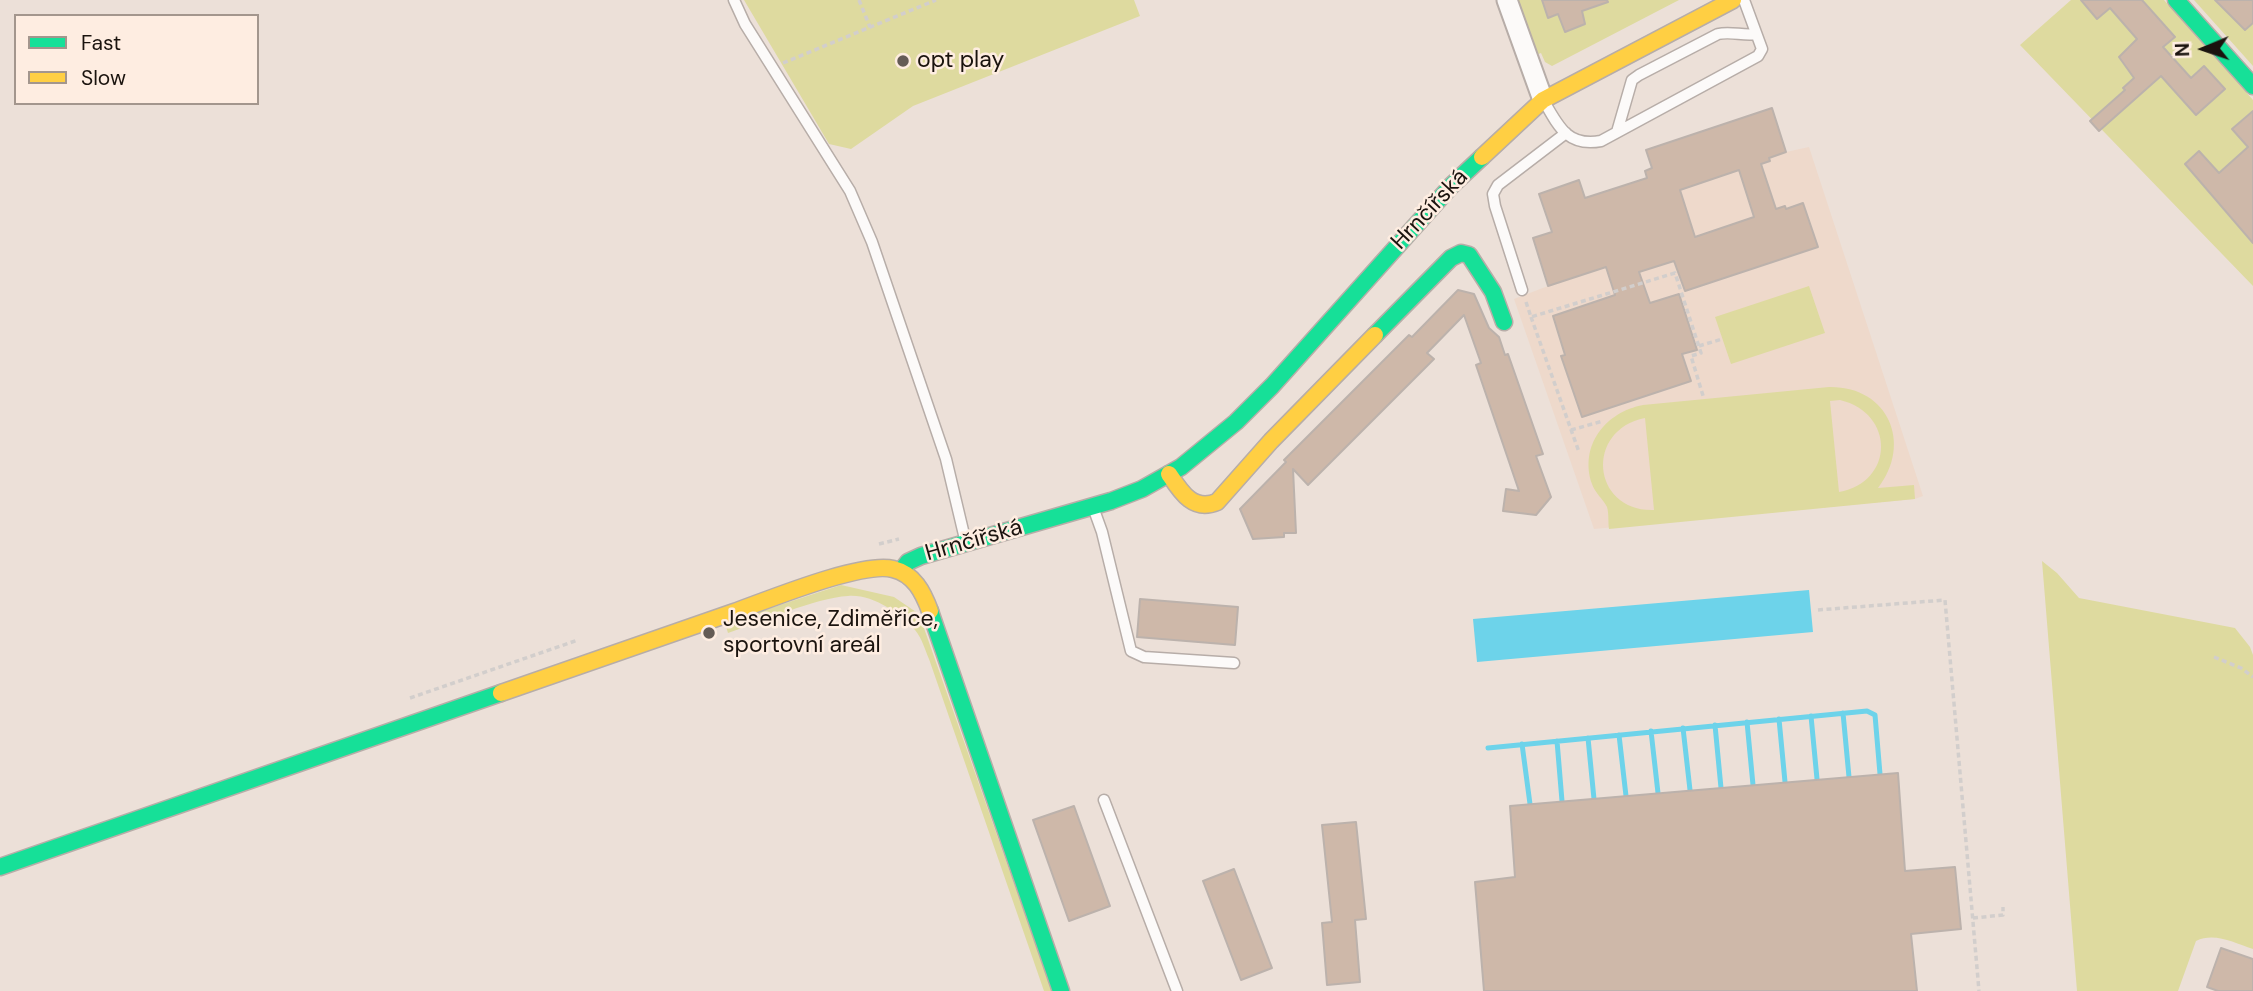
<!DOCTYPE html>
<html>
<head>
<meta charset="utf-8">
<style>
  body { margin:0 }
  #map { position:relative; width:2253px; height:991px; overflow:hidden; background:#ece0d8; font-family:"DM Sans",sans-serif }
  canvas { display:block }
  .legend { position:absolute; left:14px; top:14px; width:245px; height:91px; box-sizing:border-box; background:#feede1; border:2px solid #a3968d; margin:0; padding:9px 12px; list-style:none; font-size:21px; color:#1a130e }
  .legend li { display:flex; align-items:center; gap:14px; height:35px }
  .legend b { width:35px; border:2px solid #a3968d }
  .north { position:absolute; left:2169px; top:14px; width:70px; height:70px; -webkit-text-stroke:5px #feede1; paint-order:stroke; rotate:268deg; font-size:19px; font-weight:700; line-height:28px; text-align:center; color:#1a130e }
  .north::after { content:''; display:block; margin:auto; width:24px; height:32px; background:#1a130e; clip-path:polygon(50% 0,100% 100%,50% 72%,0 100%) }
</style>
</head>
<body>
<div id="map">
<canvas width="2253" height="991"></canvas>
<ul class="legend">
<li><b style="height:9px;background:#16e098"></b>Fast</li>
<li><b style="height:9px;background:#ffcf43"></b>Slow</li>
</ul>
<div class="north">N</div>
</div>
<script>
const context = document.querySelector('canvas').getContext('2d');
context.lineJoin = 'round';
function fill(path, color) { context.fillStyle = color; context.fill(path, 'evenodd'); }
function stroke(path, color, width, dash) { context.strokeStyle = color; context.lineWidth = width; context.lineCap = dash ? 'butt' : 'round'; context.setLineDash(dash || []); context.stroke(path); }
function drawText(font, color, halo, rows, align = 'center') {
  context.font = font + ' "DM Sans",sans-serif'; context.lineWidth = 5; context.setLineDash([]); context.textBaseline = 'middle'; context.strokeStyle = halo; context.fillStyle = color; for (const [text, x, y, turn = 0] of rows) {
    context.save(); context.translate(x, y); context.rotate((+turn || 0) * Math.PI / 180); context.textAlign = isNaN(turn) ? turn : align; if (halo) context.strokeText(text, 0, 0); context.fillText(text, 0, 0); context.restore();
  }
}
const built = new Path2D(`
  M1772 108 1786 152 1809 147 1923 496 1915 499 1594 529 1514 299 1548 286 1533 238 1552 232 1539 194 1579 180 1592 219 1591 196 1636 181 1638 186 1648 183 1645 171 1652 168 1646 150Z`);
const green = new Path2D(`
  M744 0H1134L1140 16 913 106 851 149 829 144Z
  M1516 0H1679L1552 66 1545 62 1541 53 1536 55Z
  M2071 0H2164L2253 100V286L2020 45Z
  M2194 0H2253V66Z
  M1809 286 1825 333 1731 364 1715 317Z
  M1829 387C1888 386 1913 443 1878 488L1914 485 1915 499 1609 529C1608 523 1609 513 1607 507 1603 499 1595 493 1592 484 1579 445 1606 412 1643 405ZM1840 400C1895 413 1895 482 1839 492L1830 401ZM1645 418 1654 510C1592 512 1584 430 1645 418Z
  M2042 561 2057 573 2079 598 2235 628 2250 647 2253 655V949C2234 943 2215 932 2196 941L2178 991H2077Z
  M841 585 894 597 919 614 1052 991H1044L929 659C925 650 922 638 915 630 899 613 873 594 848 596 815 598 761 622 728 633L725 623Z`);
const water = new Path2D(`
  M1809 590 1813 632 1477 662 1473 619Z`);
const stream = new Path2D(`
  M1843 713 1849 777
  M1811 716 1817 779
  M1779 719 1785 782
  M1747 722 1753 785
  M1715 725 1721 788
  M1683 728 1690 790
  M1651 731 1658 793
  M1619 735 1626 796
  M1588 738 1594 799
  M1557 741 1562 801
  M1522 744 1530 804
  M1488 748 1867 711 1875 715 1880 774`);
const building = new Path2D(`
  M1542 0H1607L1608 2 1582 11 1585 24 1565 32 1558 14 1548 18Z
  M2081 0H2142L2175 37 2163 47 2191 78 2204 66 2225 89 2196 115 2161 76 2099 131 2090 121 2125 90 2123 88 2134 78 2119 57 2137 39 2110 8 2097 19Z
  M2215 0H2253V23L2245 30Z
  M1772 108 1786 152 1769 158 1770 161 1761 164 1776 209 1785 206 1786 209 1803 203 1818 247 1685 291 1674 261 1639 272 1650 303 1679 294 1697 350 1682 354 1691 381 1582 417 1561 356 1565 355 1553 316 1615 295 1606 267 1548 286 1533 238 1552 232 1539 194 1579 180 1585 198 1647 178 1645 171 1652 168 1646 150ZM1739 170 1754 217 1695 237 1680 190Z
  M2253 111V243L2185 164 2199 151 2219 173 2248 147 2232 129Z
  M1458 290 1474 294 1489 328 1499 337 1505 355 1508 354 1543 454 1536 456 1551 497 1536 515 1503 511 1506 489 1519 491 1476 365 1481 363 1464 315 1427 353 1434 359 1308 485 1293 469 1296 533H1284V537L1253 539 1240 509 1286 462 1284 460 1409 335 1412 337Z
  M1140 599 1238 607 1235 645 1137 637Z
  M1898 773 1905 871 1955 867 1961 929 1911 934 1917 991H1484L1475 882 1515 877 1510 806Z
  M1074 806 1110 906 1069 921 1033 820Z
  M1356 822 1366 919 1355 920 1360 982 1327 985 1322 923 1332 922 1322 825Z
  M1234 869 1272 968 1241 980 1203 881Z
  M2221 948 2253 959V991H2218L2207 987Z`);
const path = new Path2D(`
  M859 0 870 27
  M783 63 936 0
  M1526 302 1531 317 1675 273 1701 353 1691 356 1704 399
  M1531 317 1579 452
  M1699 346 1722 339
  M1571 430 1603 421
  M879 544 899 539
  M1818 610 1945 600 1979 991
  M2214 657 2241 668 2253 677
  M410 698 578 640
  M1973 918 2003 915V907`);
const lane = new Path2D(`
  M734 0 745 24 850 191 872 242 946 459 965 539
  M1545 103C1559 128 1569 147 1601 141L1758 56 1762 49 1744 0
  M1617 132 1632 80 1639 75 1718 34C1731 31 1743 36 1756 34
  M1522 290 1495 206 1493 194 1498 185 1566 133
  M1093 507 1102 532 1131 651 1144 657 1234 663
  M1104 800 1177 991`);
const street = new Path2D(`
  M1507 0 1543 100`);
const fast = new Path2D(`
  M2176 0 2253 86
  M1375 335 1451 258 1461 253 1469 255 1493 292 1504 322
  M901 571 908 562 921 556 1111 501 1142 489 1181 467 1236 422 1272 386 1451 186 1482 157
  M930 611 1061 991
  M0 867 501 693`);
const slow = new Path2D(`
  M1482 157 1543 100 1733 0
  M1169 474C1181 492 1193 512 1217 502L1271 441 1375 335
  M501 693C579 666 656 639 734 612 768 600 862 561 893 569 914 574 923 592 930 611`);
const markers = [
  [903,61,7,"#645b55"],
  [709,633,7,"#645b55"]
];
const poiNames = [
  ["opt play",917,61],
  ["Jesenice, Zdiměřice,",723,620],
  ["sportovní areál",723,646]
];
const streetNames = [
  ["Hrnčířská",1430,210,-47],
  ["Hrnčířská",974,541,-16]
];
fill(built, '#eed9cb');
fill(green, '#deda9f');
fill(water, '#6dd3ea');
stroke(stream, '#6dd3ea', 5);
fill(building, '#ceb8a9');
stroke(building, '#bcb2ac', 2);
stroke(lane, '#b7ada8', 13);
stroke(street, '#b7ada8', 23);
stroke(fast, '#b7ada8', 19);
stroke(slow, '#b7ada8', 19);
stroke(path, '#d2cecc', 3.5, [5, 3.5]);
stroke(lane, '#fcfaf9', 10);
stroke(street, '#fcfaf9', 19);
stroke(fast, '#16e098', 16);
stroke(slow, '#ffcf43', 16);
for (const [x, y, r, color] of markers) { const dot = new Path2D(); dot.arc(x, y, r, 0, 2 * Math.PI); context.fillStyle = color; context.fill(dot); stroke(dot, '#feede1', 2.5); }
drawText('23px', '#1a130e', '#feede1', poiNames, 'left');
drawText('23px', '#1a130e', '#feede1', streetNames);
</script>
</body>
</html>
